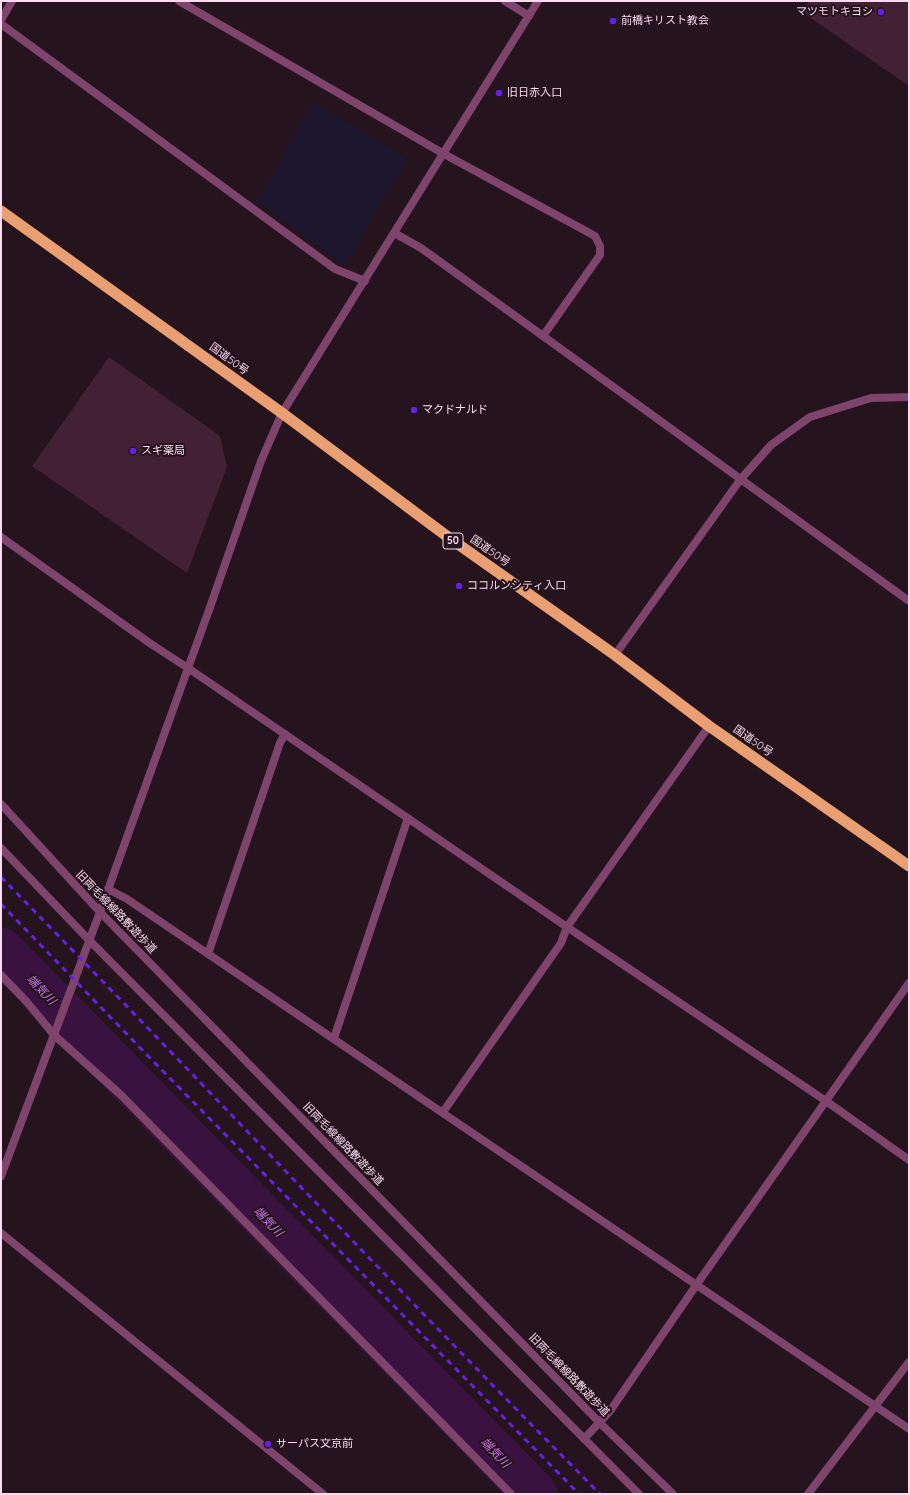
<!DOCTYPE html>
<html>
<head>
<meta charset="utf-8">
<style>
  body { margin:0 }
  #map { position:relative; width:910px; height:1495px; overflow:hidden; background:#25131d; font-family:Quicksand,sans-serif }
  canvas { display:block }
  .frame { position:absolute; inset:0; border:2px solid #fadbef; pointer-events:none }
</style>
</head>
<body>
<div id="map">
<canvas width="910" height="1495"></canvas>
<div class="frame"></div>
</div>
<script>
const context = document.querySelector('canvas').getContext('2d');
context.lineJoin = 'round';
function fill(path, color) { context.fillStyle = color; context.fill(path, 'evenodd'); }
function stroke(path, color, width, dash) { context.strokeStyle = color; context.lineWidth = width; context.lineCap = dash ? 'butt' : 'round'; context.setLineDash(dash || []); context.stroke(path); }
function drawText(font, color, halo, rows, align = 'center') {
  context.font = font + ' Quicksand,"Noto Sans JP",sans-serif'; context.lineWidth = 4; context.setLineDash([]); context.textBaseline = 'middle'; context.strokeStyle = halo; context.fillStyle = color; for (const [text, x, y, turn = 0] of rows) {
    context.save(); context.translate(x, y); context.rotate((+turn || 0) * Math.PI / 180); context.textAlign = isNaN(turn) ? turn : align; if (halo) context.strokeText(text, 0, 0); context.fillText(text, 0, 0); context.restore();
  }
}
const green = new Path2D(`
  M313 102 407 158 344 265 257 202Z`);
const river = new Path2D(`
  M1 950 535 1494`);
const building = new Path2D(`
  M809 1H909V86L802 12Z
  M109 357 220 436 227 467 187 573 32 466Z`);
const service = new Path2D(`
  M505 1 529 16
  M1 24 335 269 365 281
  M444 154 595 236 600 246V255L543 336
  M108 889 127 899 909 1429
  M208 954 280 743 285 734
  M1 975 26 1001 54 1035 121 1095 511 1494
  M334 1038 408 818
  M443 1112 561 943 567 927
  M584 1439 610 1411 697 1284 909 983
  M808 1494 909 1362`);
const pedestrian = new Path2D(`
  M1 804 100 912 600 1423 673 1494`);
const minor = new Path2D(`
  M179 1 444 154
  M1 20 12 1
  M396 234 421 248 543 336 909 601
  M1 537 151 644 188 668 567 927 826 1101 909 1160
  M1 848 89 940 639 1494
  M567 927 709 726
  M1 1176 100 912 209 610
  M1 1233 323 1494`);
const tertiary = new Path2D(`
  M209 610 261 461 282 413 538 1
  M615 655 740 480 771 445 810 417 871 398 909 397`);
const trunk = new Path2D(`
  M1 211 282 413 448 537 615 655 709 726 909 866`);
const rail = new Path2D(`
  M1 877C202 1082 398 1291 600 1494
  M1 904 150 1058 579 1494`);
const markers = [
  [881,12,4,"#6621e0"],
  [613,21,4,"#6621e0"],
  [499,93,4,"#6621e0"],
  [414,410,4,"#6621e0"],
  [133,451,4,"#6621e0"],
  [459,586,4,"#6621e0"],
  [268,1444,4,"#6621e0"]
];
const shields = [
  [453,541,20]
];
const shieldNames = [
  ["50",453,541]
];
const poiNames = [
  ["マツモトキヨシ",873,12,"right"],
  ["前橋キリスト教会",621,21],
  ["旧日赤入口",507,93],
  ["マクドナルド",422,410],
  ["スギ薬局",141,451],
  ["ココルンシティ入口",467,586],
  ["サーパス文京前",276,1444]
];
const streetNames = [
  ["国道50号",229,359,36],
  ["国道50号",490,551,35],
  ["国道50号",753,741,35],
  ["旧両毛線線路敷遊歩道",116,912,46],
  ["旧両毛線線路敷遊歩道",343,1144,46],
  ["旧両毛線線路敷遊歩道",569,1375,46]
];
const waterNames = [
  ["端気川",41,990,46],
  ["端気川",268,1222,46],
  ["端気川",495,1453,46]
];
fill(green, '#1c162e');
stroke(river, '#3a123f', 45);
fill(building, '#432134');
stroke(service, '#7e446c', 8);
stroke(pedestrian, '#7e446c', 8);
stroke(minor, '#7e446c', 8);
stroke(tertiary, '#7e446c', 8);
stroke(trunk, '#ea9f73', 11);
stroke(rail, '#6621e0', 3, [6, 5]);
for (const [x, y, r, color] of markers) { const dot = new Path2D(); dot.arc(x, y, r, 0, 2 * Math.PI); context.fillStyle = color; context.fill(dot); stroke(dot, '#25131d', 1.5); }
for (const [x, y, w] of shields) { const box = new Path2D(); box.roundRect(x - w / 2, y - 8, w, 16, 3); context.fillStyle = '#25131d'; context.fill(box); stroke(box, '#fadbef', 1); }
drawText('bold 10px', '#fadbef', null, shieldNames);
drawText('11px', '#fadbef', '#25131d', poiNames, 'left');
drawText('11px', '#fadbef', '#25131d', streetNames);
drawText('italic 12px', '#cc77ec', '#25131d', waterNames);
</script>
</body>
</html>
